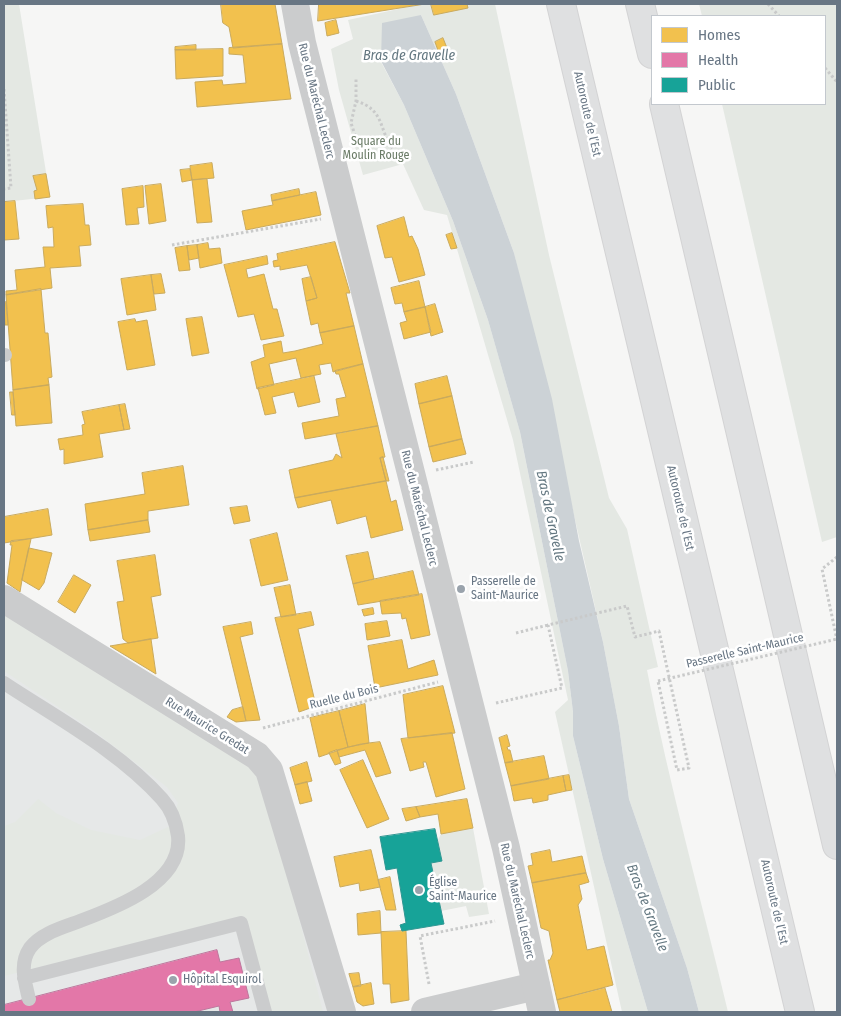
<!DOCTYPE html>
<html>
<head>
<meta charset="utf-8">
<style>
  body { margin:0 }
  #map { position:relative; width:841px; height:1016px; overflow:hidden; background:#f6f6f5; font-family:"Fira Sans Condensed",sans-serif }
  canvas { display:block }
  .frame { position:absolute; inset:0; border:5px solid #687684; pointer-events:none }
  .legend { position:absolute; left:651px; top:15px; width:175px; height:90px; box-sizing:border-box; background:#fff; border:1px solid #c3c8ce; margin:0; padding:6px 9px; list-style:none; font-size:15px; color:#687684 }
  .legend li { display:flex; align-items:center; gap:10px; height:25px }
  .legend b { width:25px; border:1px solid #c3c8ce }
</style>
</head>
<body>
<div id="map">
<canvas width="841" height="1016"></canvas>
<div class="frame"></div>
<ul class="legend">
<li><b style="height:14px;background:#f2c14e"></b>Homes</li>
<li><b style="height:14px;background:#e377a8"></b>Health</li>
<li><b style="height:14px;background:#17a398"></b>Public</li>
</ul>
</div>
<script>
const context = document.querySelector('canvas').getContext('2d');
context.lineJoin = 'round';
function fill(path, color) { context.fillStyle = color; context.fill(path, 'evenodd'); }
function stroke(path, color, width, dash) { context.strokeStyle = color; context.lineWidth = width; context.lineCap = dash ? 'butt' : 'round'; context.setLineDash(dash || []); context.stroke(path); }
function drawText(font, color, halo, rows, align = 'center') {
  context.font = font + ' "Fira Sans Condensed",sans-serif'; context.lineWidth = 5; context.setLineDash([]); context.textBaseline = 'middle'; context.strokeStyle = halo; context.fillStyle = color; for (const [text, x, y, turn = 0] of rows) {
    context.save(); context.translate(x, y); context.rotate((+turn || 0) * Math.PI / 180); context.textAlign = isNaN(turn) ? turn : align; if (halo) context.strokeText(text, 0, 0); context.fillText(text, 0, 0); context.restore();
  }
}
const built = new Path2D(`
  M4 617 259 774 330 1012H4Z`);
const green = new Path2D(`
  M4 4H19L50 197 4 202Z
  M421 4H495L549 255 609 498 627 529 658 667 647 670C669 785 701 898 728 1012H699L687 968 629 799 619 726 603 642 514 253 456 94 421 15 381 62 404 105 453 221 488 320 520 432 568 671 573 712V736L603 859 648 1012H622L555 712 568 700 513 440 447 215 424 210 403 164 363 175 339 90 331 49 353 39 348 20Z
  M699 4H835L837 7V537L822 542 722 104H825V16H702Z
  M4 599 257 756 323 1012H269L243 916 4 976V826L15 822 38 799 56 813 91 830 140 840 170 826 178 803 167 787 93 730 4 671Z
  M473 828 489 914 469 917 466 906 441 911 431 863 441 860 437 842 441 834Z`);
const water = new Path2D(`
  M421 15 456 94 514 253 552 399 579 541 603 642 619 726 629 799 687 968 699 1012H648L603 859 573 736V712L568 671 520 432 488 320 453 221 404 105 381 61 382 23Z`);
const homes = new Path2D(`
  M221 4H275L282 44 233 48 229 27 223 23Z
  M319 4H425L318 21Z
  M431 4H467L468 8 434 15Z
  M336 20 339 33 327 36 325 23Z
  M443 38 449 53 440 56 435 42Z
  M282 44 291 99 197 107 195 82 222 80 223 85 246 83 243 55 229 54V48Z
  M196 45V50H175V47Z
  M223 49V76L176 79 175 50Z
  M212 163 214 178 192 180 190 166Z
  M190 169 192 180 182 182 180 170Z
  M46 174 50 197 35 199 34 191 37 190 33 176Z
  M207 179 212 222 197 223 192 180Z
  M161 184 166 221 149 224 145 186Z
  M143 186 144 207 137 208 139 224 126 225 122 189Z
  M299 189 300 195 272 201 271 195Z
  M316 192 321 215 246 230 242 211 273 205 272 201Z
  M15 201 19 239 4 240V202Z
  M83 204 85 225H89L91 245 79 246 81 266 50 268 52 288 6 295V291L17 290 15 270 45 267 43 247H54L53 227 48 228 46 206Z
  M404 217 409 237 412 236 418 249 425 275 399 282 392 257 385 258 377 226Z
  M452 233 457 248 451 249 446 235Z
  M335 242 350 293H346L354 326 320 333 318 323 311 325 306 301 317 298 307 265 280 270V266L274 267 273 261 278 260 277 254Z
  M208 243 209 249 220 248 222 263 200 268 197 245Z
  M197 245 199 258 189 260 187 246Z
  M187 246 190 270 179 271 175 248Z
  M267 256 268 264 246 269 248 278 264 274 273 309H277L284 336 261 340 254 314 238 317 224 265Z
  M161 274 165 293 154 294 151 275Z
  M151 275 156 310 127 315 121 279Z
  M311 277 317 298 306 301 302 279Z
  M419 281 425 307 404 312 402 303 395 304 391 288Z
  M41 289 45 333H48L52 377 48 378 49 385 13 390 6 295Z
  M6 302 8 325H5L4 303Z
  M435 304 443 332 431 336 425 307Z
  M425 307 431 332 404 339 400 323 407 321 404 312Z
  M202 317 209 353 192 356 186 319Z
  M135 319 136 322 147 320 155 365 127 370 118 322Z
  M354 326 363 364 333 372 331 363 319 365 321 374 301 378 296 358 269 364 274 385 257 389 251 362 265 357 263 345 281 341 283 353 295 351 323 344 320 333Z
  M363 364 378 426 305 439 302 423 339 416 336 399 346 397 339 374H336L335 371Z
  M314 376 320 402 298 407 294 392 272 397 276 413 265 415 258 388Z
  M447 376 452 396 419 404 415 384Z
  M49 385 52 423 16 426 13 390Z
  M10 392H13L15 415H12Z
  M452 396 462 439 429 447 419 404Z
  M125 404 130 429 124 430 119 405Z
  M119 405 124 430 99 434 103 457 64 464V449L60 450 58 439 83 435 82 425 85 424 82 412Z
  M378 426 385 457 380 458 386 481 295 498 289 470 333 460 336 454 342 458 336 434Z
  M462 439 466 454 433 462 429 447Z
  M383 457 389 481H386L380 458Z
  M183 466 189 505 148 511V520L88 530 85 504 145 494 142 473Z
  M386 481 391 502 396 500 403 530 371 538 366 516 337 524 331 500 298 508 295 498Z
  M247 506 250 521 234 524 230 508Z
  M48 509 52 535 4 543V517Z
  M148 520 150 532 90 541 88 530Z
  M277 533 288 580 261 586 250 540Z
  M31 539 22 580 20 592 7 583 12 545H10L11 541Z
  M29 548 52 553 44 583 39 590 22 580Z
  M368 552 374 579 353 584 346 556Z
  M155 555 161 595 151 597 158 638 128 643 123 639 117 602 124 601 117 561Z
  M413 571 419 595 358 605 353 584Z
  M74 575 91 585 75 613 58 602Z
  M290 585 296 615 281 617 274 588Z
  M422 594 430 635 411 639 406 618 402 619 401 613 382 614 380 601Z
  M373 608 374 614 364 616 362 610Z
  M311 612 314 625 298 629 316 706 299 712 275 618Z
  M387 621 390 636 367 640 365 624Z
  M251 622 253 634 240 637 260 720 246 721 223 627Z
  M151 639 156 674 110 646 128 643Z
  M402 640 408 669 434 660 438 675 375 688 368 646Z
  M443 686 455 733 408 738 403 695Z
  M365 704 369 743 348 747 339 711Z
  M243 707 246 721 236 722 227 717 232 710Z
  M339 711 348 747 319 757 310 718Z
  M452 733 465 789 436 797 426 762H423L424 767 410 771 401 739Z
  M507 735 510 746 507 747 508 750H510L513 762 505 763 499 738Z
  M380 742 391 773 376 777 365 750 339 757 337 750 361 744Z
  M337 750 341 763 335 765 329 753Z
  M544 756 549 779 511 786 505 763Z
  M363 760 389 819 367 828 340 770Z
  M307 762 312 781 295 785 290 768Z
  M569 775 572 790 566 791 563 776Z
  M563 776 566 791 548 795V800L533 803 532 798 514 801 511 786Z
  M307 782 312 801 300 804 295 785Z
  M467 799 473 828 441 834 438 814 420 817 416 807Z
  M416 807 420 817 406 821 402 809Z
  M371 850 380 887 360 891 359 883 340 887 334 857Z
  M550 850 552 862 582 856 586 873 532 883 528 866 533 865 531 854Z
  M586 873 589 882 579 885 582 899 578 905 587 950 604 946 613 985 557 1000 548 960H550L553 953 549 931 541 928 532 883Z
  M390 877 396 910H386L378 880Z
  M380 911 381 933 358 935 357 914Z
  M406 931 409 1000 391 1003 390 984H383L381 932Z
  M359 973 361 986 353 987 349 974Z
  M371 983 374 1004 363 1006 357 1002 353 987Z
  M605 988 612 1012H560L557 1000Z`);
const health = new Path2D(`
  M217 950 220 962 239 958 249 998 230 1002 233 1012H220L219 1006 194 1012H4V1005Z`);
const public = new Path2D(`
  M435 829 442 861 431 863 444 924 402 931 400 925 406 923 397 868 386 870 380 837Z`);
const path = new Path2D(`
  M768 4 779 16
  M825 68 837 82
  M4 89 11 188 4 189
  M356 101C386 110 378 131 394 150
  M353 143 357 141 351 123 356 101V79
  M172 245 321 219
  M436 470 474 462
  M837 557 822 569 837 640
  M516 633 548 625
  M496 703 562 688 548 625 627 606 635 637 659 631 689 768 677 770 658 681
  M263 728 438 682
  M429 984 420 936 495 921`);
const service = new Path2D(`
  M4 355H5
  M4 683C57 718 119 751 162 799 172 810 176 821 178 836 183 883 115 908 80 921 64 927 41 933 30 948 19 964 25 982 29 999
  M24 978 241 923 265 1012`);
const minor = new Path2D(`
  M4 599 257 756 269 770 342 1012
  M425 1012 536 986`);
const tertiary = new Path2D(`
  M295 4 302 43 506 848 542 1012`);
const motorway = new Path2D(`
  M561 4 800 1012
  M640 4 652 54
  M664 104 837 845`);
const pathBridge = new Path2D(`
  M658 681 837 639`);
const markers = [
  [461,589,5,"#9aa3ac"],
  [419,890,5,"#9aa3ac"],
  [173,980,5,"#9aa3ac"]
];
const streetNames = [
  ["Rue du Maréchal Leclerc",316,101,76],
  ["Autoroute de l’Est",587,114,77],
  ["Rue du Maréchal Leclerc",419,508,76],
  ["Autoroute de l’Est",680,508,77],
  ["Passerelle Saint-Maurice",745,651,-13],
  ["Ruelle du Bois",344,697,-14],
  ["Rue Maurice Gredat",207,726,32],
  ["Rue du Maréchal Leclerc",517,901,77],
  ["Autoroute de l’Est",774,902,77]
];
const parkNames = [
  ["Square du",376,142],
  ["Moulin Rouge",376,156]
];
const poiNames = [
  ["Passerelle de",471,582],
  ["Saint-Maurice",471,596],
  ["Église",429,883],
  ["Saint-Maurice",429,897],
  ["Hôpital Esquirol",183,980]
];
const waterNames = [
  ["Bras de Gravelle",409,56],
  ["Bras de Gravelle",550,516,78],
  ["Bras de Gravelle",647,908,69]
];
fill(built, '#e6e8e8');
fill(green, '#e4e8e3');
fill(water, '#ccd2d6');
fill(homes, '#f2c14e');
stroke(homes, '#c9aa5e', 1);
fill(health, '#e377a8');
stroke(health, '#be779d', 1);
fill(public, '#17a398');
stroke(public, '#2f9692', 1);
stroke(motorway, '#d3d3d4', 30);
stroke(path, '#c9caca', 3, [2.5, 2.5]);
stroke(service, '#cbcccd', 14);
stroke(minor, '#cbcccd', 28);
stroke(tertiary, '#cbcccd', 28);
stroke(motorway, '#dfe0e1', 28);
stroke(pathBridge, '#c9caca', 3, [2.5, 2.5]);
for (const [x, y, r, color] of markers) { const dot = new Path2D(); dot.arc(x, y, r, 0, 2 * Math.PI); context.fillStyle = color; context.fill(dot); stroke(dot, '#fff', 2); }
drawText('12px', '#687684', '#fff', streetNames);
drawText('12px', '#6a7b66', '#fff', parkNames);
drawText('12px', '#687684', '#fff', poiNames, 'left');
drawText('italic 14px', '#637780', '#fff', waterNames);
</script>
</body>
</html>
